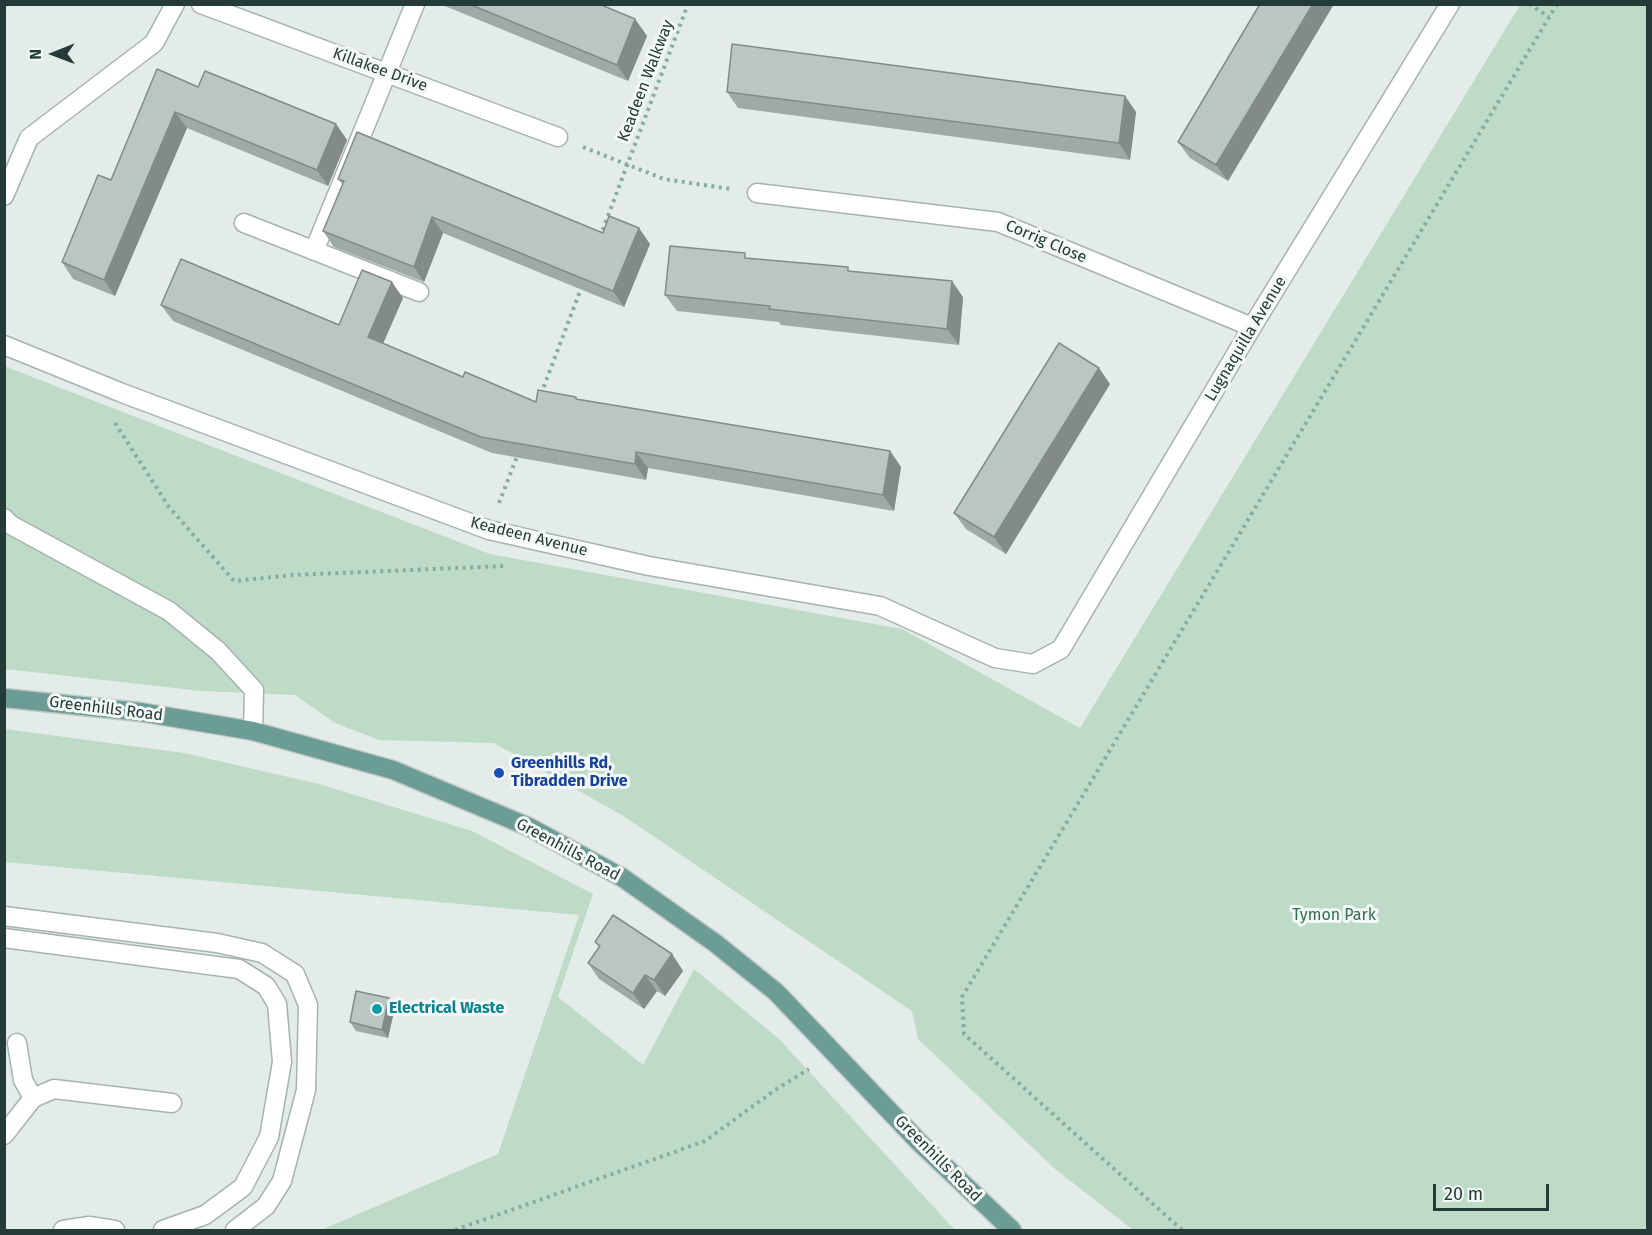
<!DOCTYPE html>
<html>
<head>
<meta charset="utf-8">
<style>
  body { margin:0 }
  #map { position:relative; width:1652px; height:1235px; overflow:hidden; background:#e3ece8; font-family:"Fira Sans",sans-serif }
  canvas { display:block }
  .frame { position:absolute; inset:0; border:6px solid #243b37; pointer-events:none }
  .north { position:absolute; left:24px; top:24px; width:60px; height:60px; -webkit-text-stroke:4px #f3f8f6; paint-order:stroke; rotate:269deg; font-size:16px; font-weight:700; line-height:24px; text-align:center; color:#243b37 }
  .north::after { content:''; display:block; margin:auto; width:21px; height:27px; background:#243b37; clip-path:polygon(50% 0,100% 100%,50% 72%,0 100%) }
  .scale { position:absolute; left:1433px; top:1184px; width:116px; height:27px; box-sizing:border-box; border:3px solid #243b37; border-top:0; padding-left:8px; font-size:18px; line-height:21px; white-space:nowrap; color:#243b37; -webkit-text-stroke:4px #f3f8f6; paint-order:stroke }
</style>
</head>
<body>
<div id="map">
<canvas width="1652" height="1235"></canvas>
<div class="frame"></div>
<div class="north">N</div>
<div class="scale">20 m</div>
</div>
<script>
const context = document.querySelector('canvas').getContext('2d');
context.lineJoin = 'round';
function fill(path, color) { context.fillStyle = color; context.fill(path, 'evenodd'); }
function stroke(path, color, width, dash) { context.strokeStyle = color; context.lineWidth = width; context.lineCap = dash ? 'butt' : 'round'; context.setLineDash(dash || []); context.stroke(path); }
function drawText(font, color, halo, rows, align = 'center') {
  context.font = font + ' "Fira Sans",sans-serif'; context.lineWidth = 6; context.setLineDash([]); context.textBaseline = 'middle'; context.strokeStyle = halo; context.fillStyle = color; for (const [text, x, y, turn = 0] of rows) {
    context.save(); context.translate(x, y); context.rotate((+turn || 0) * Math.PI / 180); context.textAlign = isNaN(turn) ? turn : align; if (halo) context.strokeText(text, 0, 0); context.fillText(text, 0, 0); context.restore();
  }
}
const green = new Path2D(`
  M1520 5H1647V1230H1133L1054 1168 918 1039 912 1011 625 817 494 743 379 740 335 723 295 695 201 691 5 669 4 366 490 554 902 629 1080 728Z
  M5 729 184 753 319 784 472 831 593 894 558 997 643 1065 694 969 778 1038 955 1230H321L498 1154 579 915 5 862Z`);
const path = new Path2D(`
  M1529 4 1549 17
  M583 147 664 179 731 189
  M600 237 688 4
  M541 394 582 286
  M115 423 169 507 234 581 292 575 505 566
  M499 503 518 454
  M455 1230 705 1141 775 1090 809 1069
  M1182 1230 964 1034 962 997 1557 4`);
const minor = new Path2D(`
  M201 4 558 137
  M757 193 998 222 1252 327
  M4 196 29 138 154 43 175 4
  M244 223 419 292
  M314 251 415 4
  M4 345 122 393 489 530 649 566 880 606 995 658 1033 664 1061 649 1252 327 1450 4
  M4 518 11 525 169 611 218 651 254 690 253 731
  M4 916 217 943 262 953 295 974 308 1005 306 1090 282 1181 266 1206 235 1230
  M4 938 239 969 266 986 277 1004 282 1062 269 1137 243 1187 205 1215 163 1230
  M17 1043 23 1080 33 1098
  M4 1135 33 1098 54 1089 172 1103
  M63 1230 89 1226 115 1230`);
const major = new Path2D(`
  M4 698 140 712 253 731 393 770 529 827 623 878 715 943 776 992 919 1142 1012 1230`);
const wall = new Path2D(`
  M4 4H16L4 7Z
  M440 4H599L635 19 647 36 628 81Z
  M1260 4H1334L1228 181 1190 158 1178 142Z
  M198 87 336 124 347 140 328 186 187 128 115 296 73 279 62 262 111 180Z
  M727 92 1125 96 1136 112 1130 160 738 108Z
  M338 179 603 233 650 244 624 307 443 233 424 282 334 247 323 231 343 185Z
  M749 258 851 271 963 297 959 345 781 325 779 322 677 311 665 295Z
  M403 298 383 343 463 377 536 402 578 400 890 451 901 467 894 511 648 468 646 480 492 453 173 321 161 305 339 325Z
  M1110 384 1006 554 966 529 954 513Z
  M595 942 672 954 683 971 665 996 657 991 644 1009 599 979 588 963 599 947Z
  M395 1007 388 1038 356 1031 350 1022Z`);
const shadedWall = new Path2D(`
  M1313 4H1334L1228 181 1216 165Z
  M635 19 647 36 628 81 617 65Z
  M1125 96 1136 112 1130 160 1119 143Z
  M175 112 187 128 115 296 104 280Z
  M336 124 347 140 328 186 317 170Z
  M432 217 443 233 424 282 414 267Z
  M639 228 650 244 624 307 613 291Z
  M952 281 963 297 959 345 947 329Z
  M392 282 403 298 379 353 368 337Z
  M1099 368 1110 384 1006 554 994 537Z
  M890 451 901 467 894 511 883 495Z
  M636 452 648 468 646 480 635 464Z
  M672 954 683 971 665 996 654 980Z
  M645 975 657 991 644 1009 633 993Z
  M389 998 395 1007 388 1038 382 1030Z`);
const building = new Path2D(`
  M469 4H599L635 19 617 65Z
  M1260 4H1313L1216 165 1178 142Z
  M732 44 1125 96 1119 143 727 92Z
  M157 69 198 87 205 71 336 124 317 170 175 112 104 280 62 262 98 175 111 180Z
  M357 132 603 233 609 216 639 228 613 291 432 217 414 267 323 231 344 181 338 179Z
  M670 246 745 253V258L848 267V271L952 281 947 329 769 309 770 306 665 295Z
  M181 259 339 325 362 270 392 282 368 337 463 377 465 372 536 402 538 390 576 397V399L890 451 883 495 636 452 635 464 481 437 161 305Z
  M1059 343 1099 368 994 537 954 513Z
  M613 915 672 954 654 980 645 975 633 993 588 963 600 946 595 942Z
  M356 991 389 998 382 1030 350 1022Z`);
const markers = [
  [499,773,6,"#1a4fb4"],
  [377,1009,6,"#0f9aa8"]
];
const streetNames = [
  ["Killakee Drive",380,70,20],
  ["Keadeen Walkway",646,81,-69],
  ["Corrig Close",1046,242,23],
  ["Lugnaquilla Avenue",1246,339,-59],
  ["Keadeen Avenue",529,537,14],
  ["Greenhills Road",106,709,7],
  ["Greenhills Road",568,850,28],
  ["Greenhills Road",938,1159,45]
];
const transitNames = [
  ["Greenhills Rd,",511,764],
  ["Tibradden Drive",511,782]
];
const parkNames = [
  ["Tymon Park",1334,916]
];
const cultureNames = [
  ["Electrical Waste",389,1009]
];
fill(green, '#bedbc8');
stroke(minor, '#a6b3af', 21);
stroke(major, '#c2c8c7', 21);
stroke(path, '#86aca3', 4, [3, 4.5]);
stroke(minor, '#fff', 18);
stroke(major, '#6c9d94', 18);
fill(wall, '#9faaa7');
fill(shadedWall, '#828b88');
fill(building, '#b9c6c2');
stroke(building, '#828b88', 1.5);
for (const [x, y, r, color] of markers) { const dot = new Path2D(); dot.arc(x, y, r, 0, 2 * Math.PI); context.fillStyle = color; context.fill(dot); stroke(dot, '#f3f8f6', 2); }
drawText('16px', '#243b37', '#f3f8f6', streetNames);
drawText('bold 16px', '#164399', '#f3f8f6', transitNames, 'left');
drawText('16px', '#326f4e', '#f3f8f6', parkNames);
drawText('bold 16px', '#0d838f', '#f3f8f6', cultureNames, 'left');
</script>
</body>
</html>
